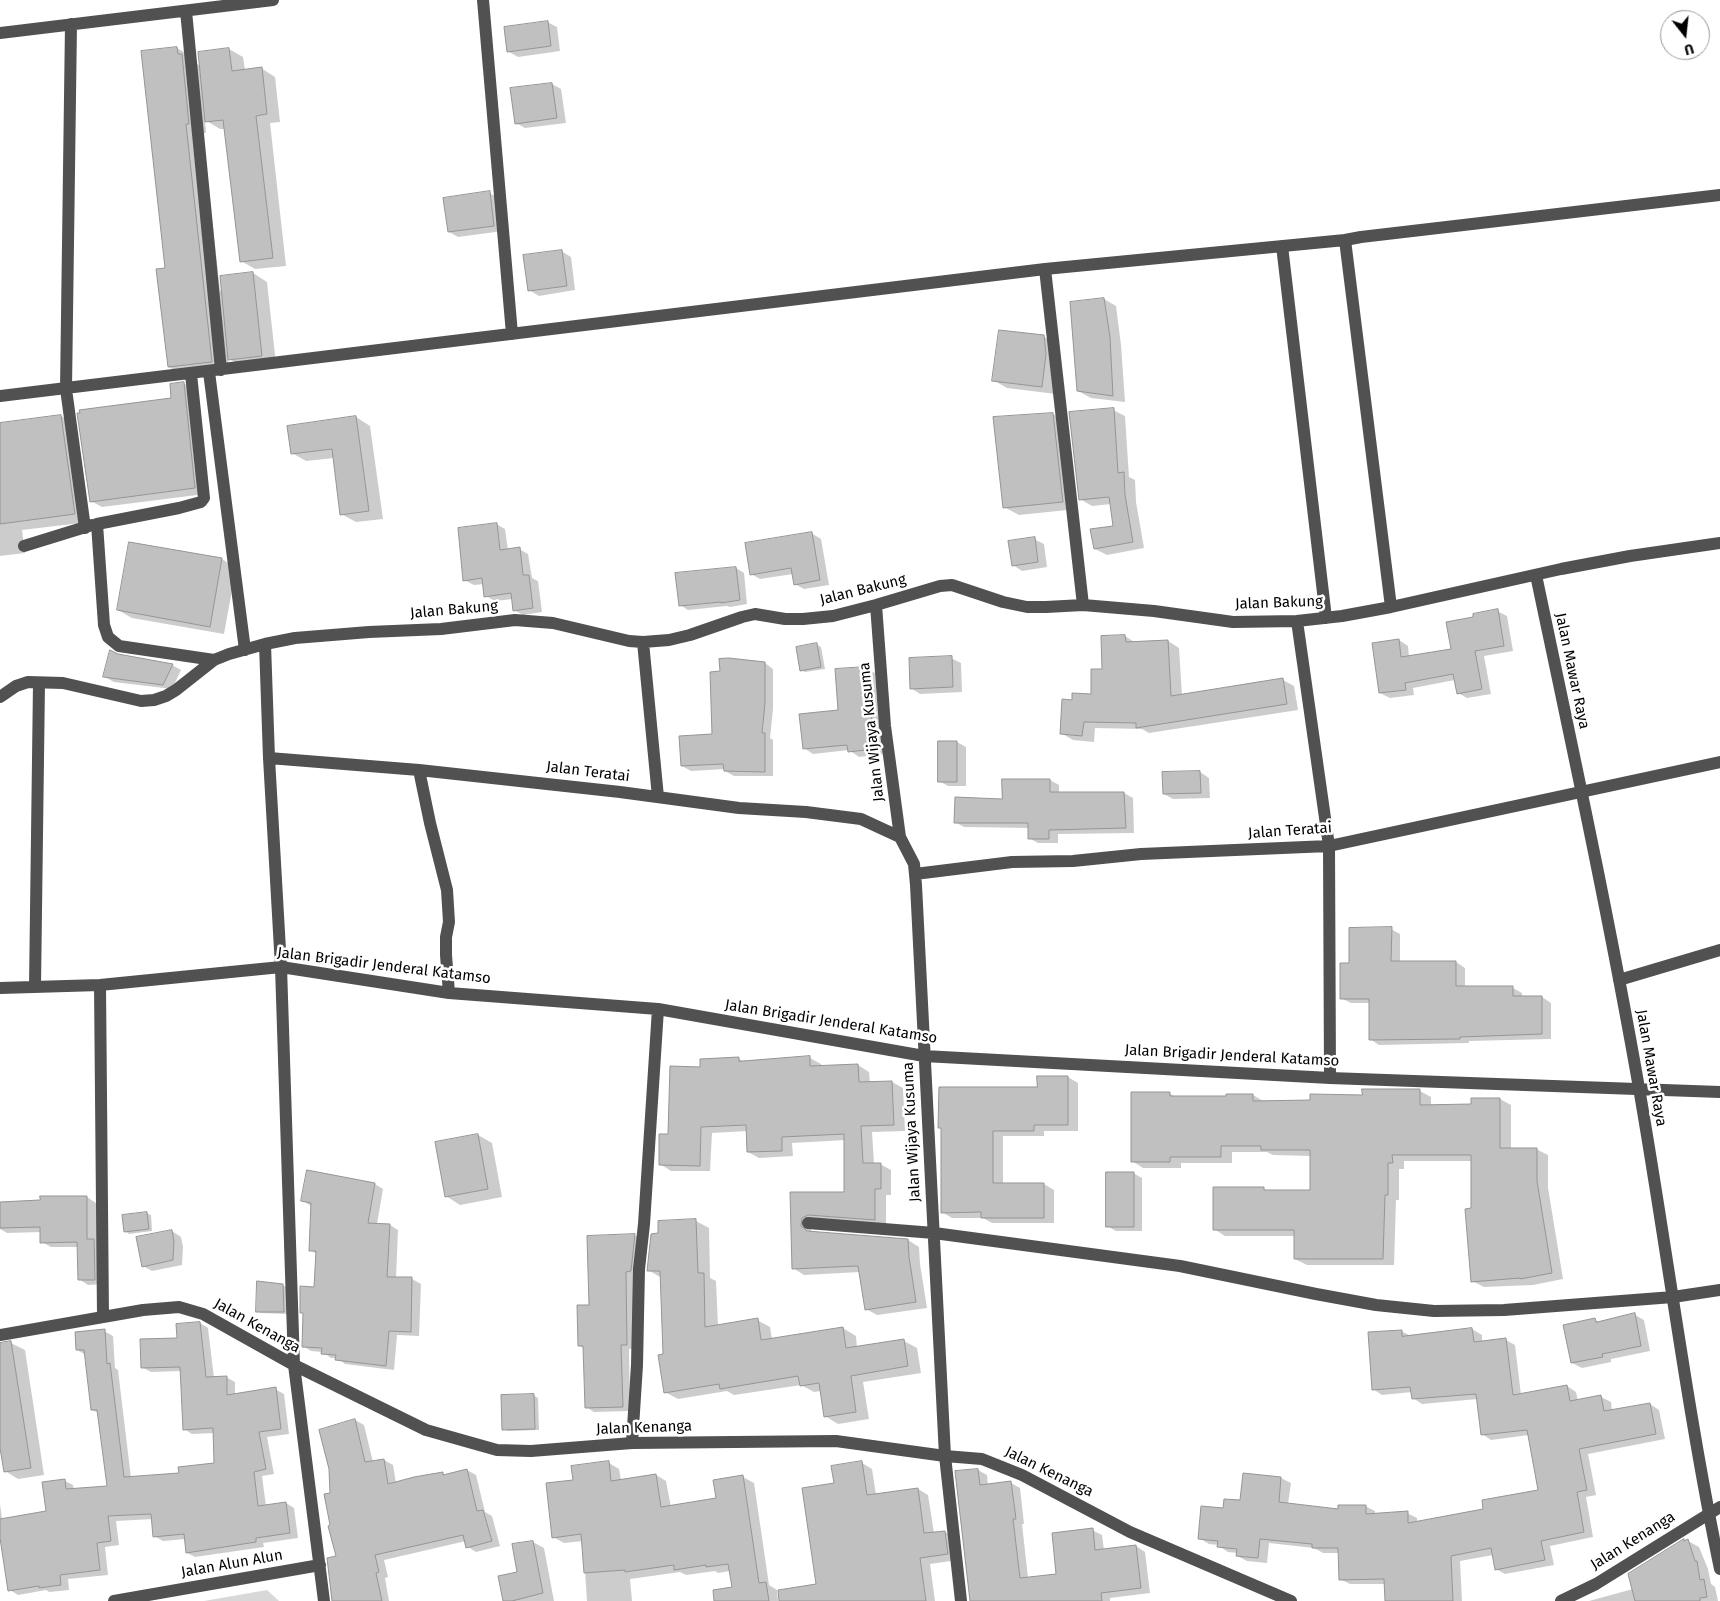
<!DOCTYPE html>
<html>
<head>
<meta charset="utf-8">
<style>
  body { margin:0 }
  #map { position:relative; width:1720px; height:1601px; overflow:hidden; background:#fff; font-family:"Fira Sans",sans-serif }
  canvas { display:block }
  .north { position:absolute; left:1660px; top:10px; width:50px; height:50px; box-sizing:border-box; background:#fff; border:1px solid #999; border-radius:50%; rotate:164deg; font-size:14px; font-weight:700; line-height:20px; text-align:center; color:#000 }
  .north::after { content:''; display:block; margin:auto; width:18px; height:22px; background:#000; clip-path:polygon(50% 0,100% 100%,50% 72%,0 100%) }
</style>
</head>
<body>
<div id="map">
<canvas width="1720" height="1601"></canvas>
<div class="north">U</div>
</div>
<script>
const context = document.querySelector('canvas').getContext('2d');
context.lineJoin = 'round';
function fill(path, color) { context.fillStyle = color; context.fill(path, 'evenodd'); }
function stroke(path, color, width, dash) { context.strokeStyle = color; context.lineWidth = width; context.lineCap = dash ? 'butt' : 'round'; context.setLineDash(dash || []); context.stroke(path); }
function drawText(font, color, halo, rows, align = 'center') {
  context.font = font + ' "Fira Sans",sans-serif'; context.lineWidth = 5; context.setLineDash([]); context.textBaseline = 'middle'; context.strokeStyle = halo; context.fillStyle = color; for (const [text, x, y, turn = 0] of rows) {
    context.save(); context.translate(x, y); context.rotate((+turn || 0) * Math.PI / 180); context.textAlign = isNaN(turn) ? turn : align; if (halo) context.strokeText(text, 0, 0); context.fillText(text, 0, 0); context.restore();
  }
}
const green = new Path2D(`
  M267 1590 279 1601H204Z`);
const shadow = new Path2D(`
  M547 22 557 27 560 51 518 57 509 52Z
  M177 48 194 58 195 63 201 66 200 53 229 49 243 57 245 70 261 68 275 77 280 122 270 123 286 266 255 269 241 261 225 129H220L205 120 206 133H203L220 291 253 273 267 282 276 364 244 368 228 358 229 372 186 377 169 367 167 269Z
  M552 84 561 89 566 123 525 128 516 123Z
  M489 193 499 198 503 231 458 237 449 232Z
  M561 251 571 257 575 290 539 296 529 290Z
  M1104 299 1116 306 1121 345 1125 402 1091 398 1078 391Z
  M1044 337 1058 345 1056 394 1007 388 993 380Z
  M183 383 194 389 205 494 102 507 91 501Z
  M1113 410 1125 416 1129 477 1135 480 1136 502 1144 548 1107 555 1095 549 1114 527 1111 504 1092 506 1080 499Z
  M1053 414 1067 422 1077 509 1019 515 1004 507Z
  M61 416 75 424 89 522 22 530 25 553 0 556V445Z
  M356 417 370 426 383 519 356 522 341 514 334 458 306 461 292 453Z
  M496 524 505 529 508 550 519 549 528 554 532 578 538 581 542 612 523 615 514 610 513 599 495 601 486 596 484 584 474 585 464 580Z
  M811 533 821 539 829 585 804 589 795 584 793 574 760 579 751 574Z
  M1034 539 1044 544 1047 567 1022 571 1013 565Z
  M222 559 236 568 224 634 132 618 118 610Z
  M736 568 744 573 747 604 730 607 727 606 688 610 680 605Z
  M1497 611 1507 616 1513 651 1484 656 1491 694 1467 698 1458 693 1455 680 1413 688 1414 695 1390 698 1380 693 1399 640 1408 646 1409 657 1453 650 1475 618Z
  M1125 636 1136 643 1168 641 1179 648 1182 695 1283 680 1294 686 1298 710 1149 733 1142 729 1095 728 1094 742 1073 740 1061 733 1074 701 1093 695 1103 670Z
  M817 645 821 647 825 669 805 672 801 670Z
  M117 655 172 665 181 670 172 689 114 682 105 677Z
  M951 658 961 663 962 692 920 694 911 688Z
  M765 663 773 669V709L770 738 773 740V776H734L725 771V769L691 771 682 766 713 736Z
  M866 668 875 673 878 716 880 717 884 754 859 757 849 750 813 754 804 748 840 711Z
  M957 742 966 747V786H948L939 781Z
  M1200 772 1209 778 1210 798 1173 799 1164 794Z
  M1003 780H1050L1059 785V793H1124L1133 798 1134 833 1058 834V843H1038L1029 838V828L964 827 955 822 1003 801Z
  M1391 929 1400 934V962H1456L1465 968V987L1513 988 1522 993V997H1542L1551 1003V1039L1469 1041V1043L1379 1045 1370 1039V1003H1351L1341 998 1350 964Z
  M738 1058 744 1062 810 1058 821 1064V1067L858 1065 869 1072 870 1083 892 1082 903 1088 905 1131 872 1132 874 1164H880L891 1170V1195H886V1226L813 1224 811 1230 812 1233 908 1240 919 1247 920 1264 927 1308 877 1315 866 1309 860 1272 804 1275 793 1268 792 1193H846V1140L792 1143 793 1156 759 1158 748 1152 747 1131 712 1133 710 1171H671L660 1164 669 1135 702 1068Z
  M1038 1077H1068L1078 1083V1131H1044V1136H1003V1184H1044L1054 1190V1223H992L983 1218H952L942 1212V1129L1038 1088Z
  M1420 1091 1431 1097V1106L1472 1105 1500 1099 1511 1105V1149H1536L1548 1155V1188L1563 1279 1533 1285 1484 1287 1472 1281V1161H1404V1169H1399V1200H1396L1394 1265H1307L1295 1259 1296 1236H1225L1214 1229 1263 1189 1268 1191H1311V1156L1273 1155 1267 1152H1232V1163H1181V1168H1143L1132 1161 1170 1094 1176 1097 1227 1098V1095H1253L1265 1102H1311Z
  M478 1135 492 1143 502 1197 460 1205 446 1196Z
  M308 1172 375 1184 383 1189 377 1224 390 1225 398 1230 396 1278 412 1279 421 1284 419 1336 397 1335 394 1370 345 1364 337 1358H331L323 1352 311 1351 303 1346 315 1288 317 1254 310 1250 311 1206 303 1201Z
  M1133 1173 1142 1178V1231H1116L1107 1226Z
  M87 1197 96 1203 103 1284 88 1285 79 1279 78 1247H51L42 1242V1232L7 1233 0 1229V1203L42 1202 41 1198Z
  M146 1213 151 1215 152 1231 129 1234 125 1231Z
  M696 1221 709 1228 710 1278 716 1281 718 1326 757 1320 770 1327 772 1339 843 1328 856 1336 857 1348 904 1341 917 1348 921 1373 863 1382 869 1419 838 1424 825 1416 821 1391 814 1392 801 1385 734 1395 727 1391 678 1399 665 1392 662 1278 648 1270 660 1235Z
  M172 1231 181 1237 183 1247 182 1265 152 1271 143 1266Z
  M634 1235 642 1240 635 1348 629 1349 630 1411 594 1412 586 1407 584 1348 580 1346Z
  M283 1285 287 1288 288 1314 261 1313 257 1311Z
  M1635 1315 1644 1320 1650 1351 1611 1359V1362L1582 1368 1572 1363 1595 1320 1600 1322Z
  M200 1323 208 1328 214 1378 226 1377 235 1382V1395L275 1389 284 1394 289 1434 267 1437 274 1474 262 1476 266 1506 286 1503 294 1508 298 1538 263 1543 264 1547 195 1557 187 1553 186 1539 163 1541 154 1536 153 1519 116 1521 119 1545 105 1547 108 1575 68 1579 69 1590 49 1592 46 1590 18 1595 10 1590 0 1539V1504L2 1519 47 1512 65 1481 73 1485 74 1490 108 1488 99 1413 92 1410 86 1355 77 1350 104 1331 113 1336 115 1368 118 1370 131 1478 180 1474 216 1464 215 1433 192 1434 184 1429 181 1371 151 1372 142 1367Z
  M1472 1329 1482 1335V1342L1506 1340 1515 1345 1521 1395 1567 1386 1576 1392 1578 1401 1601 1397 1611 1402 1612 1411 1650 1404 1659 1410 1665 1439 1588 1454 1596 1495 1586 1497 1593 1537 1550 1546 1554 1565 1505 1574 1496 1569 1493 1555 1460 1561 1462 1601H1386V1584H1350L1340 1579V1553H1323L1314 1548 1269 1543 1267 1563 1247 1561 1237 1556 1238 1553 1228 1552 1219 1546V1545L1209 1544 1199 1538 1224 1509 1241 1502 1244 1474 1281 1478 1291 1483 1288 1504 1339 1510 1365 1506 1375 1511V1515L1407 1513 1417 1518V1523L1485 1510 1540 1491 1529 1435 1491 1440 1482 1434 1478 1399 1422 1404 1413 1398 1412 1392 1382 1395 1373 1389 1401 1331 1411 1336Z
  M0 1343H11L25 1350 44 1475 18 1479 5 1471 0 1440Z
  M533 1395 538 1398 539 1430 508 1431 503 1429Z
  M355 1420 364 1425 373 1462 384 1460 393 1465 396 1483 443 1474 446 1475 467 1470 476 1475 485 1512 492 1516 500 1546 476 1552 468 1547 466 1541 384 1560 388 1577 385 1578 389 1601H334L338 1557 331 1526 332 1494Z
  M609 1463 619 1469 621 1480 656 1475 666 1481 671 1507 717 1499 743 1477 754 1483 769 1585 777 1590 778 1601H735L730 1571 718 1573 715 1571 686 1575 680 1572 630 1579 632 1601H587L583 1541 564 1543 553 1537 574 1481Z
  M862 1463 872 1469 876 1495 918 1489 928 1495 934 1533 945 1532 956 1538 958 1560 930 1564 935 1601H796L818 1585 835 1484Z
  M978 1470 987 1475 988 1486 1011 1483 1020 1488 1024 1524H1022L1028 1578 1057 1575 1092 1530 1102 1535 1104 1550 1136 1546 1145 1552 1150 1593 1110 1598V1601H971Z
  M1684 1541H1688L1699 1547 1708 1569 1711 1584 1715 1587 1718 1601H1589L1633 1589Z
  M533 1542 544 1548 554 1601H504Z`);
const building = new Path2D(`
  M548 21 551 46 507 52 504 27Z
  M177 47 178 54H182L189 124H186L212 362 168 367 156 269 165 268 141 51Z
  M229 48 232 71 262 67 267 114 256 116 273 258 240 262 223 120 205 122 198 52Z
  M552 83 557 118 515 124 510 88Z
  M490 191 494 226 448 232 443 198Z
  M562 250 567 286 528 291 523 255Z
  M253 272 262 356 228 360 220 276Z
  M1104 298 1110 337 1113 396 1077 391 1070 302Z
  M999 330 1044 335 1046 354 1042 387 992 381Z
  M184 382 195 488 90 502 77 413H80L79 410 171 398 170 384Z
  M1114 408 1118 473 1124 472 1125 495 1133 542 1094 549 1090 529 1113 526 1109 497 1079 500 1069 412Z
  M1053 413 1063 502 1003 508 993 417Z
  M61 415 75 514 0 524V423Z
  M356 416 369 511 340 515 332 449 291 454 287 426Z
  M497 523 500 550 520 547 523 575H529L533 608 513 611 511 593 484 597 482 578 463 581 458 528Z
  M812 532 820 580 794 585 791 568 750 575 745 543Z
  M1035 537 1038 562 1012 566 1008 541Z
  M129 542 222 558 210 627 117 610Z
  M736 567 740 600 721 603V602L679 606 675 573Z
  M1498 609 1504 646 1475 651 1482 689 1457 694 1453 674 1405 683 1406 690 1379 693 1372 643 1399 639 1401 657 1451 649 1446 622 1473 617V614Z
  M1125 635 1126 642 1168 640 1171 696 1283 678 1287 704 1136 728V723L1084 722 1082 736 1060 734 1062 699 1072 700V693L1091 694V669H1102L1101 636Z
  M817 643 821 667 800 671 796 647Z
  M110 650 118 654 173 664 163 685 103 677Z
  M952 656 953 687 910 689 909 658Z
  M729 658 765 662V703L762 733H765V772L724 771 723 764 681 766 679 736 712 734 710 672 720 671 719 659Z
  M866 667 869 711 871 710 875 749 848 752 847 745 803 749 799 714 838 710 835 669Z
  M938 741H957V782H938Z
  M1200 771 1201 793 1163 794 1162 772Z
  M1002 779H1050V792H1124L1126 828 1049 830V839H1028V823H954L955 797 1002 799Z
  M1392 927 1391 961H1456V986H1513V996H1542V1034L1460 1037V1039L1369 1040V999H1340V963H1349V928Z
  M810 1056V1066L858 1064 859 1082 892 1081 894 1125 861 1126 863 1163H881V1189H875V1220L808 1215 802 1218 801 1226 807 1231 908 1239 909 1257 916 1302 865 1310 858 1266 792 1269 790 1192H844V1134L782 1137V1151L747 1152 746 1125 701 1127 700 1166 659 1165V1134H668L670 1066 700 1067V1059L739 1057V1061Z
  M1037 1076H1068V1125H1034V1131H993V1183H1044V1218H981V1212L941 1213V1128H938L939 1087H1037Z
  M1362 1089H1420V1105L1471 1104V1098H1500V1148H1537V1181L1552 1273 1520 1279V1278L1471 1282 1465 1209 1471 1208V1155H1392L1393 1163H1388V1195H1385L1383 1259H1294V1230H1213V1187H1264V1190H1310V1150H1261V1146H1221V1157H1170V1162H1131V1092H1170V1096H1226V1094H1253V1101L1310 1100V1094L1362 1095Z
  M478 1134 488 1189 445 1197 435 1142Z
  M307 1170 375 1183 368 1223 390 1224 387 1277H412L411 1332 389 1331 386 1366 335 1360 336 1355 321 1354 322 1348 302 1347 303 1313H300V1286L314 1287 316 1251H309L311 1203 301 1201Z
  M1106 1172H1134V1227H1106Z
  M40 1196H87V1239H94L95 1280H78L77 1242 40 1243V1227L0 1228V1202L40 1200Z
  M147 1212 149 1229 124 1232 122 1215Z
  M696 1219 698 1273H704L705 1327 758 1318 761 1340 843 1327 846 1348 904 1339 908 1366 851 1376 856 1412 824 1417 819 1383 800 1386 798 1376 720 1389 719 1384 664 1393 658 1355 663 1354 660 1271H647L651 1234 658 1233V1221Z
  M172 1230 174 1241 173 1260 142 1267 136 1237Z
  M635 1234 631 1271 626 1272 627 1345H621L623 1407 585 1408 583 1346H578L577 1305H589L587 1236Z
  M257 1281 283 1284 284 1312H256Z
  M1635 1313 1641 1346 1602 1354 1603 1357 1571 1363 1563 1325 1595 1318 1596 1322Z
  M200 1322 206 1377 227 1376V1395L276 1387 281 1429 259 1432 266 1469 254 1472 258 1506 286 1502 290 1533 256 1538V1542L186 1553 184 1534 153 1537 151 1514 108 1516 111 1541 97 1543 100 1570 60 1575 61 1585 39 1588V1586L8 1591 0 1538V1519L46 1511 42 1482 65 1479 66 1489 107 1486 97 1410H91L84 1350H76L75 1332 105 1329 107 1364 110 1363 124 1477 179 1473 178 1467 214 1463 213 1428 183 1430 180 1367 141 1368 140 1339 177 1338 176 1324Z
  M1472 1328 1474 1342 1506 1338 1513 1395 1567 1385 1570 1401 1601 1395 1604 1411 1650 1403 1656 1434 1579 1449 1587 1490 1577 1492 1584 1532 1541 1541 1545 1560 1495 1570 1491 1548 1451 1556 1453 1601H1385L1384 1579 1339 1580 1338 1548H1312V1544L1260 1539 1258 1558 1236 1556 1237 1549 1217 1547 1218 1541 1198 1539 1201 1506 1223 1508 1224 1499 1240 1500 1243 1473 1281 1477 1279 1502 1338 1509V1505H1366V1514L1408 1511V1523L1483 1509 1482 1500 1538 1490 1527 1430 1481 1435 1476 1394 1412 1399 1410 1387 1372 1390 1368 1332 1402 1330V1336Z
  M11 1341 31 1468 4 1472 0 1448V1343Z
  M534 1394 535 1429 502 1430 501 1395Z
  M355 1419 365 1462 384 1459 388 1484 414 1477 443 1472V1475L467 1469 477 1511 483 1510 492 1541 466 1548 463 1535 375 1555 379 1572 376 1573 382 1601H332L327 1558 336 1556 328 1526 330 1525 324 1494 330 1493 329 1469 319 1430Z
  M609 1461 611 1481 656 1474 661 1507 716 1498 713 1480 743 1475 759 1583 766 1582 769 1601H714L713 1590 732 1587 728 1564 706 1567V1565L674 1570V1565L625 1572V1570L584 1573 581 1534 552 1538 546 1483 573 1480 571 1466Z
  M862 1461 867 1495 918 1488 924 1533 945 1531 948 1554 920 1558 926 1601H779L778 1590 816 1584 802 1488 834 1483 831 1466Z
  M978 1469 980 1485 1011 1481 1016 1519H1013L1020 1578 1056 1574 1052 1533 1093 1528 1095 1550 1136 1545 1141 1588 1101 1593 1102 1601H970L955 1471Z
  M1684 1539V1541L1688 1539 1695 1561H1697L1700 1580 1704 1579 1707 1597 1700 1598V1601H1635L1628 1574Z
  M533 1541 543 1593 512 1601H503L498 1576 517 1572 512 1544Z`);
const minor = new Path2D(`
  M483 0 512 334
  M186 11 221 370
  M71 24 66 389 85 528
  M0 33 273 0
  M1282 246 1326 618
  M1045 269 1083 605
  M209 372 245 650
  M191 374 204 498 201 502 179 508 97 524 104 625 108 637 119 646 214 660
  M0 396 1045 269 1345 240
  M24 546 92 525
  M1536 575C1572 746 1609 917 1639 1088 1667 1249 1687 1410 1720 1569
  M876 605 885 726 900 837 914 864 916 885 945 1456 961 1601
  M1391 607 1345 240 1361 237 1720 195
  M1297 621 1329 846 1330 1078
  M643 642 658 797
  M265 644 269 758 281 967 294 1365 324 1601
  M0 697 16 686 28 682 63 683 141 701 154 700 166 696 176 690 214 660 229 654 265 644 295 638 369 632 441 629 515 620 553 623 629 641 643 642 669 640 690 635 742 617 755 614 785 619H803L833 616 876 605 940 586 952 585 1003 602 1027 607H1046L1083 605 1154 611 1233 622 1297 621 1342 616 1391 607 1561 569 1630 556 1720 543
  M269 758 419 770 620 792 739 808 806 812 861 819 900 837
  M419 770 430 823 447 890 449 922 446 937V955L449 993
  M915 874 1012 862 1073 861 1141 854 1329 846 1720 762
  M1619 980 1720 950
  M100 985 103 1317
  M35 987 39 683
  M0 988 100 985 281 967 449 993 658 1009 924 1056 1330 1078 1720 1092
  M808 1223 934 1233 1180 1266 1316 1294 1376 1305 1434 1311 1504 1310 1673 1297 1720 1290
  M0 1335 143 1310 179 1307 203 1314 294 1365 426 1430 497 1450 531 1451 632 1443 836 1441 945 1456 982 1459 1022 1475 1130 1532 1291 1601
  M632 1443 637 1365 639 1269 644 1224 658 1009
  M114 1601 320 1565
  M1561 1601 1596 1584 1720 1507`);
const streetNames = [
  ["Jalan Bakung",863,590,-14],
  ["Jalan Bakung",1279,603,-2],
  ["Jalan Bakung",454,610,-5],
  ["Jalan Mawar Raya",1572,671,78],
  ["Jalan Wijaya Kusuma",872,732,-96],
  ["Jalan Teratai",588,772,7],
  ["Jalan Teratai",1290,831,-4],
  ["Jalan Brigadir Jenderal Katamso",384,966,7],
  ["Jalan Brigadir Jenderal Katamso",831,1022,9],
  ["Jalan Brigadir Jenderal Katamso",1232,1056,3],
  ["Jalan Mawar Raya",1651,1068,80],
  ["Jalan Wijaya Kusuma",912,1132,-93],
  ["Jalan Kenanga",257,1326,29],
  ["Jalan Kenanga",644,1428,-2],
  ["Jalan Kenanga",1049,1472,26],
  ["Jalan Kenanga",1633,1541,-32],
  ["Jalan Alun Alun",232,1564,-10]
];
fill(green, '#d8d8d8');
fill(shadow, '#0003');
fill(building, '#c0c0c0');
stroke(building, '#959595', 1);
stroke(minor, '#515151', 12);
drawText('15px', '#000', '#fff', streetNames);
</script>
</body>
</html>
